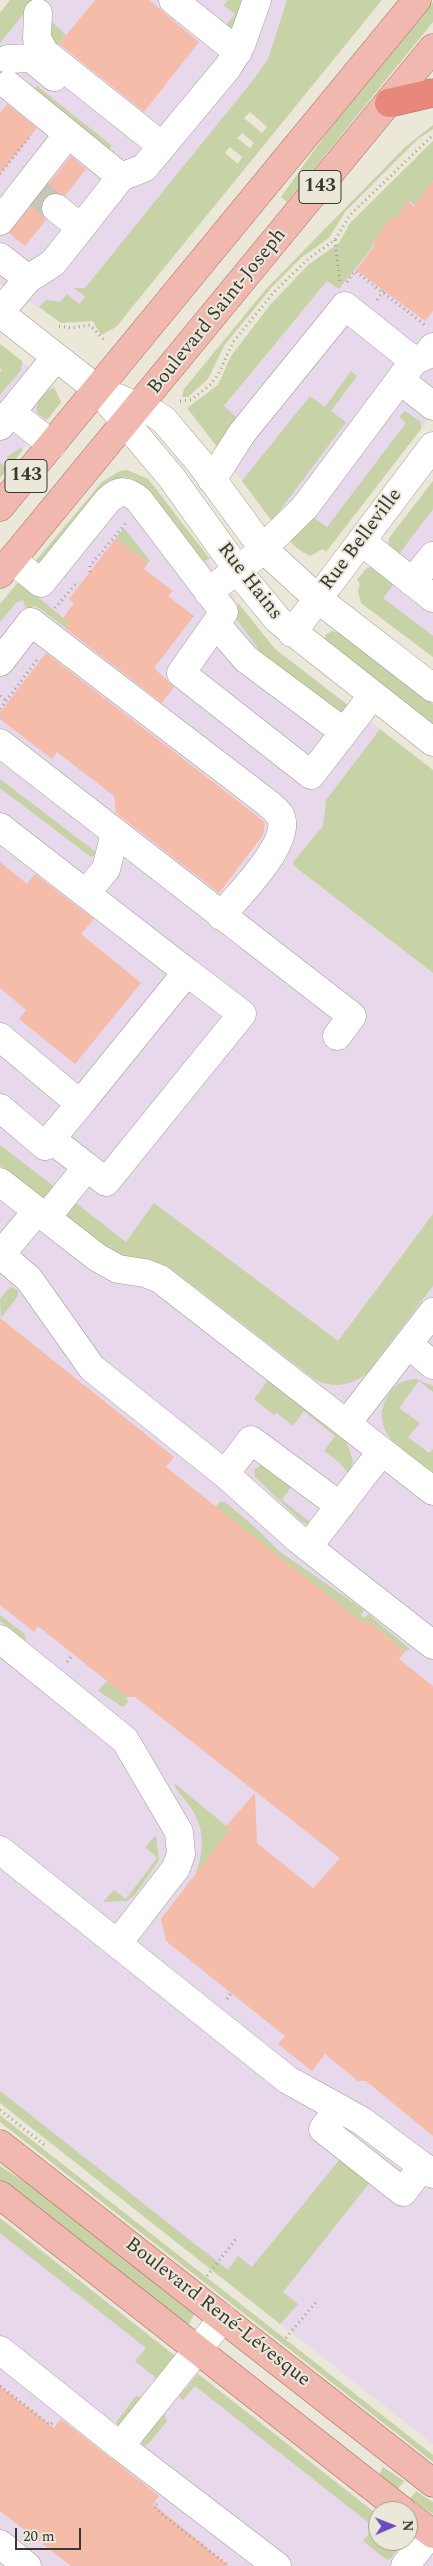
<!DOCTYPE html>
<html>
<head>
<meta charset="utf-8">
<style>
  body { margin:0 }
  #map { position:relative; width:433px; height:2566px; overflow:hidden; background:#ebe8d9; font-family:Spectral,serif }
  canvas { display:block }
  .north { position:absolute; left:368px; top:2501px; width:50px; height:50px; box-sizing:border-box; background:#ebe8d9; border:1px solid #a3a196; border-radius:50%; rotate:89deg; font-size:14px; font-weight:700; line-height:20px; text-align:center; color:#383731 }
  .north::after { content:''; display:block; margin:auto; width:18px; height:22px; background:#6c4bc4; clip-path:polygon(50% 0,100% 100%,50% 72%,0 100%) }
  .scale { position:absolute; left:15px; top:2528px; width:66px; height:22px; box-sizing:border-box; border:2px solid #383731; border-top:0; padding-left:6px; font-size:15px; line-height:18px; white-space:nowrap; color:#383731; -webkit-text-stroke:4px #ebe8d9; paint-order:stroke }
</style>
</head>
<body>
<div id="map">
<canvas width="433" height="2566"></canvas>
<div class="north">N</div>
<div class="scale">20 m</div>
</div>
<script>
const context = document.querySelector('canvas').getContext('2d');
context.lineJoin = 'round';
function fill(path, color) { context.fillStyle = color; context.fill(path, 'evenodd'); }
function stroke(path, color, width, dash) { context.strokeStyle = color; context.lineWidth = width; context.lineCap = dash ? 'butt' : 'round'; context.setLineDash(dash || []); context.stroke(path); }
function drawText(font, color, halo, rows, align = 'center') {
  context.font = font + ' Spectral,serif'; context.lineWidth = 4; context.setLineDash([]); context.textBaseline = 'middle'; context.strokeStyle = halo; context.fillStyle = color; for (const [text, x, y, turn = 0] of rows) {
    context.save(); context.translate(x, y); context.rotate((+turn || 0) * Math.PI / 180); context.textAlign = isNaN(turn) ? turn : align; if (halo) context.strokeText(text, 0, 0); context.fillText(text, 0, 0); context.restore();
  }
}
const commercial = new Path2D(`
  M10 0H295L266 76 64 323 0 284V13Z
  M433 178V413L326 552 323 549 310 556 298 549 270 519 211 439 224 407 327 281Z
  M0 344 54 387 61 402 0 478Z
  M127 470 148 479 157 489 239 604 275 649 380 729 326 800 323 826 293 862 294 866 433 973V2444L0 2103V604L102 482 120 471Z
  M433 481V657L361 603 358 591 360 584 357 580Z
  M0 2218 378 2515V2541H408V2538L433 2558V2566H0Z`);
const green = new Path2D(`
  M10 0H35L0 43V13Z
  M228 0H242L231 31 225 26 235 14 223 5Z
  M287 0H382L116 327 101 335 93 321 61 323 39 307 46 300 60 302 67 294 79 304 85 297 74 288H85L254 79 268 59ZM250 112 267 127 262 133 244 118ZM242 133 254 143 250 148 237 138ZM230 147 242 157 238 164 225 153Z
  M433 2V22L287 202 281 197 348 103Z
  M49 19 66 35 53 51Z
  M37 86 111 145 109 152 32 92Z
  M433 125V129L418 139 345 212 329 238 302 257 272 287 224 346 208 379 188 397H182L184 389 266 289 405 147Z
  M433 141V181L415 205 410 201 395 221 391 218 372 244 374 245 339 289 327 281 224 406 237 418 218 448 187 408 218 385 231 356 270 305 308 265 339 243 350 223Z
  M0 344 22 361 21 370 0 395V373L2 370 0 368Z
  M351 371 357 376 331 411 346 422 272 521 242 481 310 396 325 407Z
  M54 387 61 402 47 420 38 414 36 408 40 397Z
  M405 411 421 422V429L326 552 323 549 310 556 298 549 289 540 313 517 327 527 406 423 400 418 401 414Z
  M20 448 23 450 0 478V463L5 466 8 462 7 457Z
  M127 470 148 479 210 559 199 562 193 558C183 544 146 483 133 479 123 475 115 480 108 485L40 567 34 563 102 482 120 471Z
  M433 481V509L399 554 389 547V538Z
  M124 528 150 561 148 563 116 538Z
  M371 567 394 584 383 598 433 636V657L361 603 358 591 360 584 357 580 366 569Z
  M19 581 63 618 166 697 162 701 39 608 33 606 27 611 23 600 16 603 0 622V604Z
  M239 604 275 649 349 706 341 717 264 657 235 617 234 610Z
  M332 631 340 633 433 704V726L326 644 325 635Z
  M380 729 433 770V973L294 866 293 862 323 826 326 800Z
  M0 779 97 853 91 857 0 788Z
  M0 1145 56 1188 46 1201 0 1165Z
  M72 1200 126 1242 154 1203 338 1341 433 1214V1286L367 1373C350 1386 333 1389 314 1379L169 1267C156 1260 145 1265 132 1260 105 1252 83 1229 62 1212Z
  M10 1287 18 1290V1296L1 1318 0 1299Z
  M416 1379 433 1386V1392L419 1381 399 1408 420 1423 408 1437 429 1453 433 1449V1474C409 1455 369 1435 386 1399 393 1385 401 1380 416 1379Z
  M268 1380 347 1443 353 1461 349 1474 340 1463 324 1451 335 1436 304 1411 293 1426 277 1413 274 1415 254 1399Z
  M262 1464 293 1484 282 1500 310 1522 306 1524 301 1521 255 1477 254 1470Z
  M220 1502H225L256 1528 279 1551 364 1610 361 1615 365 1618 368 1614 410 1649 405 1651 367 1620 364 1624 215 1507Z
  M0 1615 25 1634 26 1641 0 1621Z
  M107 1681 127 1697 128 1702 123 1707 98 1691Z
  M174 1783 230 1829 195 1875C205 1851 205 1826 189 1805 184 1797 176 1792 174 1783Z
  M156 1835 159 1860 135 1895 127 1901 103 1902 114 1890 126 1899 157 1858 145 1847Z
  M0 2091 228 2270 238 2256 252 2267 345 2153 371 2181 283 2292 298 2304 280 2324 0 2103Z
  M0 2115 433 2455V2462L0 2122Z
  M0 2166 38 2190 191 2309 194 2315 189 2324 182 2323 0 2180Z
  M0 2218 175 2356 160 2377 156 2378 135 2361 146 2348 0 2233Z
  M198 2374 378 2515V2541H405L390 2559 387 2560 363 2541 374 2527 195 2386 183 2400 179 2397Z
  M136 2396 142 2398 118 2426 116 2422Z
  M165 2415 167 2421 148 2444 144 2446 142 2444 143 2439 162 2416Z
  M383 2467 404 2481 397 2490 378 2477Z
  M416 2491 433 2502V2514L410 2499Z`);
const building = new Path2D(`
  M95 0H149L199 42 144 112 59 44Z
  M7 104 37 128 0 174V113Z
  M71 156 86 169 65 196 58 193H51L44 198 41 206V213L46 220 25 246 9 233Z
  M433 181V311L425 321 356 270 375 245 372 243 392 216 395 219 408 201 414 206Z
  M116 538 148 563 144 569 173 591 168 596 194 616 154 668 174 687 162 703 65 628 69 623 63 618 74 603 69 599Z
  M46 653 265 822 263 835 219 893 116 813 114 796 57 752 52 759 0 719V712Z
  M0 862 27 884 35 874 94 919 81 934 141 983 75 1064 19 1019 26 1010 0 988Z
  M0 1318 174 1457 166 1467 364 1624 367 1620 405 1651 399 1659 433 1686V2136L366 2081H358L325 2054 312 2071 278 2044 285 2036 166 1941 161 1919 230 1829 226 1826 255 1793 257 1843 313 1888 340 1858 135 1697H127L38 1626 34 1632 0 1605Z
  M0 2386 54 2428 61 2419 159 2496 153 2504 229 2566H71L0 2511Z`);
const minorTunnel = new Path2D(`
  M37 193 56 208`);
const path = new Path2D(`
  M0 174 31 135
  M335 240 340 283
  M347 282 355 271 425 325
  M377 300 384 290
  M59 326 70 328 90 325 105 341
  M180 401 191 400 210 385 218 375 233 342 275 291 308 259 335 240 350 215 433 135
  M90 572V566L126 523
  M55 608 75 585H79
  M0 696 8 702
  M0 709 39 657
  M67 1662 73 1654
  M227 1999 231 1993
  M0 2110 47 2147
  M207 2276 236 2239
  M286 2338 316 2302
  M0 2386 50 2425 52 2423
  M157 2504 154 2507 164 2516 229 2566`);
const minor = new Path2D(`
  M173 0 238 52
  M38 13 37 39 45 53 162 146
  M8 59 31 58 54 77
  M8 85 121 177
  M56 208 81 228
  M0 221 68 134
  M0 257 28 279
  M0 312 28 279 53 263 121 177 144 168 228 67 241 45 257 0
  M0 313 98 390 171 477 245 580 278 620 433 742
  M414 361 427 355 433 347
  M400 380 433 406
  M118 398 155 414 164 420 201 464 253 535 270 555 318 599 433 688
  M11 412 52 445
  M0 426 56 357
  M361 541 433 598
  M12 560 41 583 108 500C120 489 127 490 139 500L224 612 181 673 311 775 372 696
  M412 582 433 556
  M208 592 253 558 305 507 414 361 345 306 242 433 212 480
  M216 624 246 659 344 732
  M292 633 433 446
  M0 662 31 622 269 804C272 807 277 811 280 815 294 842 237 896 221 916
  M0 743 352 1016 337 1036
  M0 827 187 972 80 1104
  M86 893 106 869 115 833
  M0 1037 80 1104 45 1146 0 1108
  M51 1139 106 1182 242 1014 187 972
  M0 1182 98 1258 118 1269 145 1273 160 1279 433 1491
  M46 1218 87 1167
  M0 1254 29 1279 92 1368 225 1474 299 1540 433 1645
  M1 1254 37 1211
  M408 1344 433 1365
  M347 1423 433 1312
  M225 1474 251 1440 340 1506
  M308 1547 382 1451
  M0 1639 125 1740 179 1832 181 1854 176 1868 118 1943
  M0 1850 288 2080 362 2121 433 2174
  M339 2108 323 2129 403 2192 423 2166
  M0 2350 120 2446 277 2566
  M120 2446 223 2318
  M0 2544 27 2566
  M405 2566 431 2533`);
const major = new Path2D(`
  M0 507 417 0
  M0 574 433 48
  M0 2144 433 2483
  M0 2195 403 2511
  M408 2515 433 2534`);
const highway = new Path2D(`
  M389 103 433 93`);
const shields = [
  [320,187,42],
  [26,476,42]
];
const shieldNames = [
  ["143",320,187],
  ["143",26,476]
];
const streetNames = [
  ["Boulevard Saint-Joseph",218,312,-51],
  ["Rue Belleville",362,540,-53],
  ["Rue Hains",249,582,52],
  ["Boulevard René-Lévesque",217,2313,38]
];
fill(commercial, '#e7d8eb');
fill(green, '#c8d2a7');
fill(building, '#f6bcaa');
stroke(minorTunnel, '#c7c5b7', 28, [28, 14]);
stroke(minor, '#a19e91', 29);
stroke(major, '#aa6c61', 29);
stroke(highway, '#aa6c61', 29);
stroke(path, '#a2a095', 3, [1, 4]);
stroke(minor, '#fff', 28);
stroke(major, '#f1b8b0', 28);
stroke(highway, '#e8887b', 28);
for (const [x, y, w] of shields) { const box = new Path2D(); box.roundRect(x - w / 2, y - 16.5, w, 33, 4); context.fillStyle = '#ebe8d9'; context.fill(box); stroke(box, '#383731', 1); }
drawText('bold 19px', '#383731', null, shieldNames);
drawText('20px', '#383731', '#ebe8d9', streetNames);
</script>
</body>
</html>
